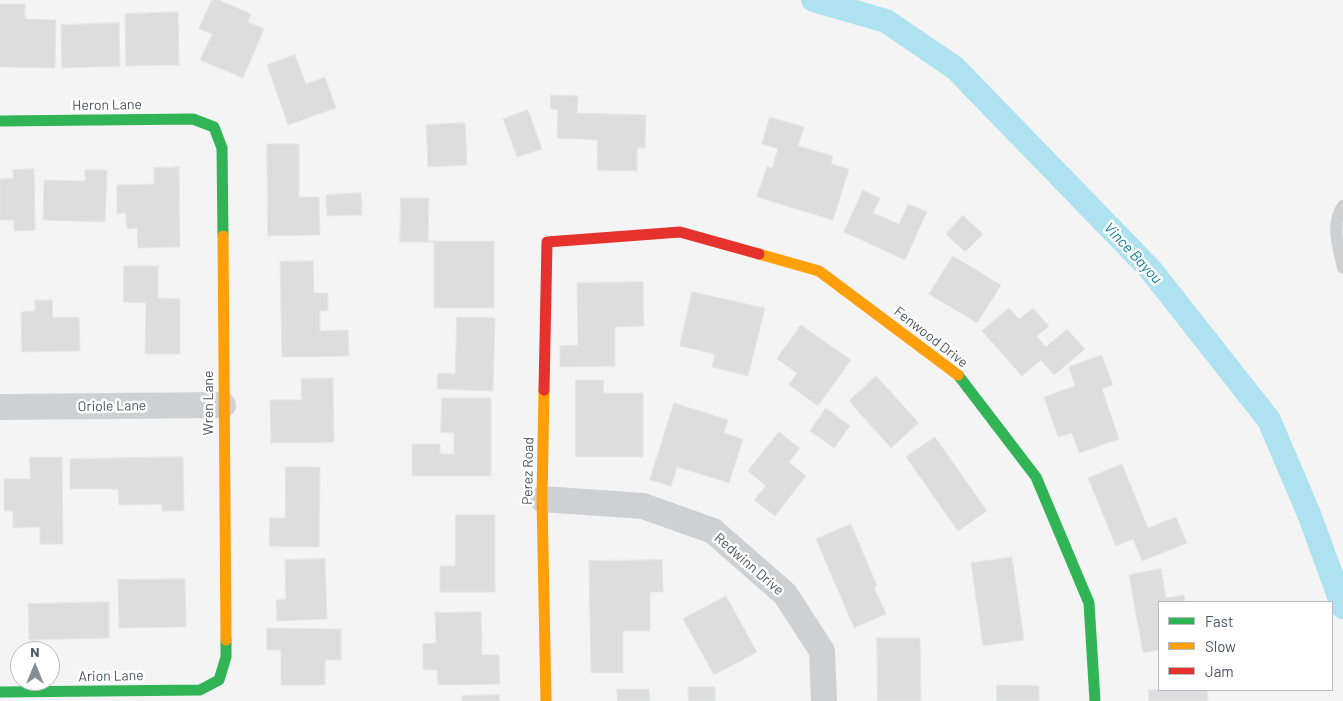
<!DOCTYPE html>
<html>
<head>
<meta charset="utf-8">
<style>
  body { margin:0 }
  #map { position:relative; width:1343px; height:701px; overflow:hidden; background:#f4f4f4; font-family:Barlow,sans-serif }
  canvas { display:block }
  .legend { position:absolute; left:1158px; top:601px; width:175px; height:90px; box-sizing:border-box; background:#fff; border:1px solid #b7bbc0; margin:0; padding:6px 9px; list-style:none; font-size:15px; color:#4a5661 }
  .legend li { display:flex; align-items:center; gap:10px; height:25px }
  .legend b { width:25px; border:1px solid #b7bbc0 }
  .north { position:absolute; left:10px; top:641px; width:50px; height:50px; box-sizing:border-box; background:#fff; border:1px solid #b7bbc0; border-radius:50%; rotate:0deg; font-size:14px; font-weight:700; line-height:20px; text-align:center; color:#4a5661 }
  .north::after { content:''; display:block; margin:auto; width:18px; height:22px; background:#868d94; clip-path:polygon(50% 0,100% 100%,50% 72%,0 100%) }
</style>
</head>
<body>
<div id="map">
<canvas width="1343" height="701"></canvas>
<ul class="legend">
<li><b style="height:6px;background:#30b455"></b>Fast</li>
<li><b style="height:6px;background:#ff9f0a"></b>Slow</li>
<li><b style="height:6px;background:#e5322d"></b>Jam</li>
</ul>
<div class="north">N</div>
</div>
<script>
const context = document.querySelector('canvas').getContext('2d');
context.lineJoin = 'round';
function stroke(path, color, width, dash) { context.strokeStyle = color; context.lineWidth = width; context.lineCap = dash ? 'butt' : 'round'; context.setLineDash(dash || []); context.stroke(path); }
function fill(path, color) { context.fillStyle = color; context.fill(path, 'evenodd'); }
function drawText(font, color, halo, rows, align = 'center') {
  context.font = font + ' Barlow,sans-serif'; context.lineWidth = 5; context.setLineDash([]); context.textBaseline = 'middle'; context.strokeStyle = halo; context.fillStyle = color; for (const [text, x, y, turn = 0] of rows) {
    context.save(); context.translate(x, y); context.rotate((+turn || 0) * Math.PI / 180); context.textAlign = isNaN(turn) ? turn : align; if (halo) context.strokeText(text, 0, 0); context.fillText(text, 0, 0); context.restore();
  }
}
const canal = new Path2D(`
  M813 0 886 21 955 68 1150 269 1269 420 1309 514 1343 607`);
const building = new Path2D(`
  M212 0H219L251 14 248 22 264 29 243 78 200 60 212 34 199 29Z
  M0 4H25V19L56 20 55 68 0 67Z
  M178 12 179 65 126 66 125 14Z
  M119 23 120 66 62 68 61 25Z
  M295 55 306 84 325 77 336 108 288 125 267 65Z
  M551 95 578 96 577 113 646 115 645 148H637V171L597 170 598 140 557 138 558 110 551 109Z
  M528 110 542 149 517 157 503 119Z
  M770 117 804 127 798 146 833 156 831 164 849 169 833 220 757 197 767 166 772 168 778 149 762 144Z
  M465 123 467 165 428 167 426 125Z
  M267 144H299V197H319L320 235 268 236Z
  M179 167 180 247 138 248 137 228 127 229 126 213 117 214V185L154 184V168Z
  M34 169 35 230 14 231V220H0V179L14 178 13 170Z
  M85 170H107L105 222 43 220 44 180 85 181Z
  M863 190 880 198 873 213 899 224 908 204 927 212 905 260 844 232Z
  M361 193 362 215 327 216 326 195Z
  M401 198H429L428 241H494V308H434V242H400Z
  M963 215 983 234 965 252 946 234Z
  M953 256 1001 285 977 323 929 294Z
  M313 261 314 293H328V311H320V331L348 330 349 356 282 357 280 262Z
  M124 266H158V298L180 299V354H145L146 303 124 302Z
  M643 282 644 326 615 327V366L560 367V346L578 345 577 283Z
  M692 292 765 308 748 376 712 367 715 354 680 346Z
  M52 300 53 318 79 317 80 351 22 352 21 312 35 311V301Z
  M1009 308 1019 319 1033 308 1049 326 1037 336 1046 347 1067 329 1085 349 1054 375 1041 360 1022 376 982 331Z
  M457 317 495 318 493 391 437 389 438 373 455 374Z
  M801 325 851 360 818 406 789 385 797 373 777 359Z
  M1102 355 1113 385 1102 389 1119 439 1079 453 1072 433 1058 437 1044 397 1075 386 1069 367Z
  M876 376 919 423 891 448 849 401Z
  M333 378 334 442 271 443 270 400H302L301 379Z
  M576 380H604L603 393H643V457H576Z
  M442 398H491V476H412V444H440V454H454V433L441 432Z
  M674 403 728 420 724 433 743 439 729 483 677 467 671 486 650 480Z
  M826 408 850 426 834 448 810 431Z
  M779 432 800 448 789 462 806 476 775 516 754 500 766 486 748 471Z
  M935 437 987 511 958 531 906 457Z
  M30 457H62L63 544H40V527L13 528V511H4V479H30Z
  M183 457 184 511H162V504L119 505 118 489H70V459Z
  M1122 464 1148 528 1176 517 1187 543 1142 561 1133 539 1116 546 1088 478Z
  M286 467H320L319 547 269 546 270 518H285Z
  M456 515H495V592H440V566H455Z
  M851 524 877 586 874 587 886 614 854 628 816 539Z
  M1012 557 1024 640 983 646 971 563Z
  M325 559 327 619 277 621 276 600 286 599 285 560Z
  M662 560 663 592H650V631H623V673H591L589 561Z
  M1161 569 1166 598 1184 595 1185 602H1159V650L1143 653 1129 575Z
  M185 579 186 627 119 628 118 580Z
  M726 596 757 652 714 675 683 619Z
  M109 602V638L29 640 28 604Z
  M481 612 482 655H499L500 684 438 685 437 670H423V644L436 643 435 613Z
  M267 628 341 629V660H325V685H281V650H267Z
  M877 638H920L921 701H878Z
  M997 685 1039 686V701H997Z
  M688 687H715V701H689Z
  M617 689H649L650 701H618Z
  M1149 690H1207L1208 701H1149Z
  M499 695 500 701H462V696Z`);
const lane = new Path2D(`
  M1343 206C1330 224 1339 249 1343 268`);
const street = new Path2D(`
  M0 407 223 405
  M542 499 643 506 713 531 785 594 822 651 824 701`);
const fast = new Path2D(`
  M0 121 193 119 214 127 222 148 223 236
  M958 375 1036 477 1089 603 1095 701
  M0 692 200 690 219 680 226 657V640`);
const slow = new Path2D(`
  M223 236 226 640
  M759 254 819 271 958 375
  M544 390 542 499 546 701`);
const jam = new Path2D(`
  M544 390 547 242 680 232 759 254`);
const streetNames = [
  ["Heron Lane",107,105,-1],
  ["Fenwood Drive",931,337,38],
  ["Wren Lane",208,403,-90],
  ["Oriole Lane",112,406,-1],
  ["Perez Road",528,471,-89],
  ["Redwinn Drive",749,564,41],
  ["Arion Lane",111,676,-1]
];
const waterNames = [
  ["Vince Bayou",1133,253,47]
];
stroke(canal, '#aee2f0', 24);
fill(building, '#ddddde');
stroke(building, '#e5e6e7', 1);
stroke(lane, '#ced0d2', 12);
stroke(street, '#ced0d2', 26);
stroke(fast, '#30b455', 11);
stroke(slow, '#ff9f0a', 11);
stroke(jam, '#e5322d', 11);
drawText('14px', '#4a5661', '#fff', streetNames);
drawText('italic 15px', '#0c7c9b', '#fff', waterNames);
</script>
</body>
</html>
